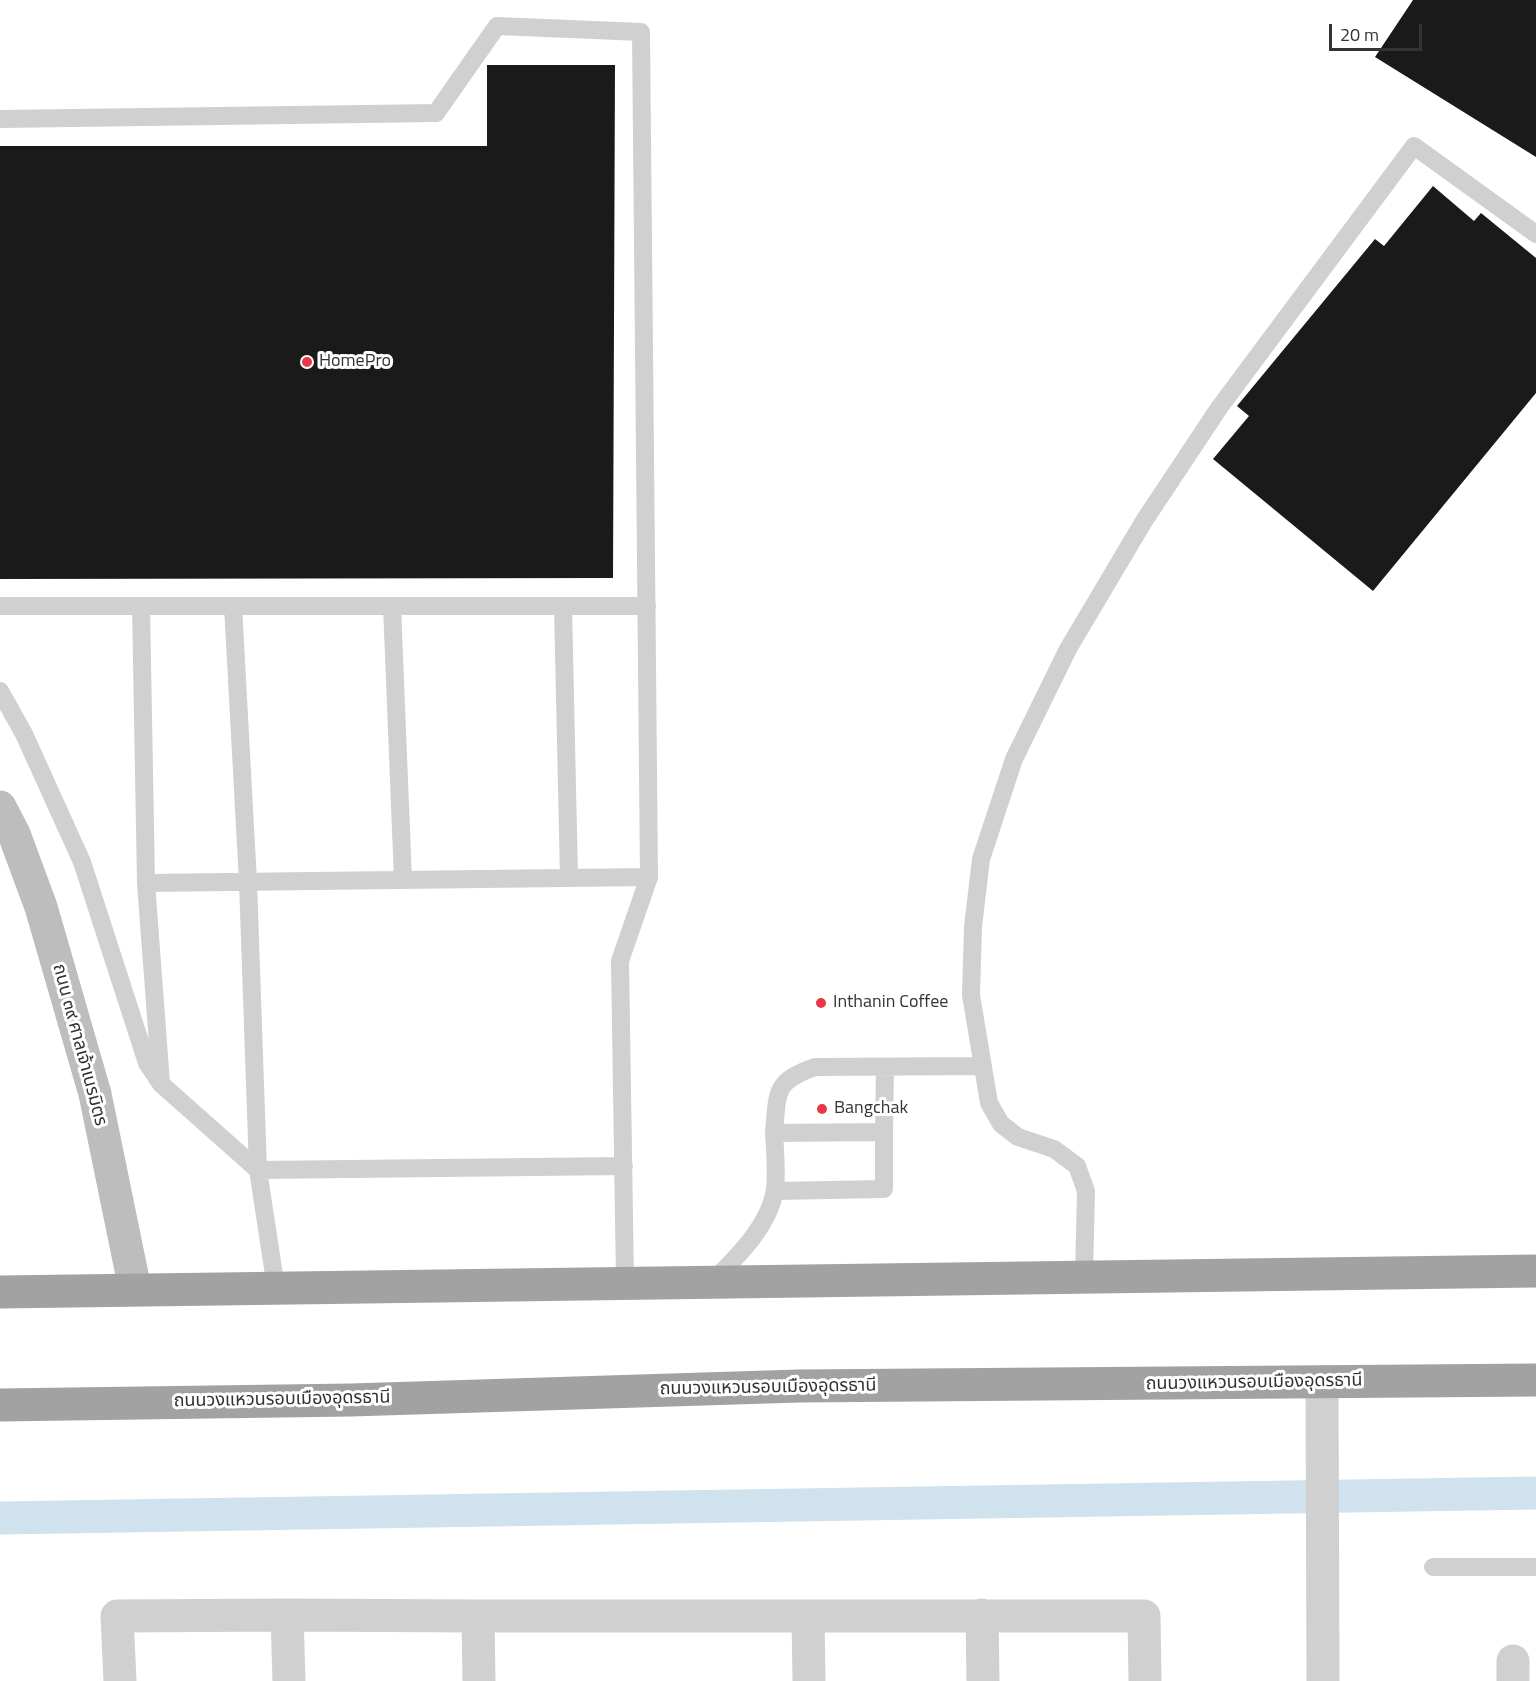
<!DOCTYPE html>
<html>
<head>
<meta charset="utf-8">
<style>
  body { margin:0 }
  #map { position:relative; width:1536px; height:1681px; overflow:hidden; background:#fff; font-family:"Titillium Web",sans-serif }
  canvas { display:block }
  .scale { position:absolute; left:1329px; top:24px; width:93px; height:27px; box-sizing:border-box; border:3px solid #333; border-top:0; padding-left:8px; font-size:18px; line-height:21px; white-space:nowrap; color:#333; -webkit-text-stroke:4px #fff; paint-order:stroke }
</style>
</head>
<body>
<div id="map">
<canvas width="1536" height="1681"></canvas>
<div class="scale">20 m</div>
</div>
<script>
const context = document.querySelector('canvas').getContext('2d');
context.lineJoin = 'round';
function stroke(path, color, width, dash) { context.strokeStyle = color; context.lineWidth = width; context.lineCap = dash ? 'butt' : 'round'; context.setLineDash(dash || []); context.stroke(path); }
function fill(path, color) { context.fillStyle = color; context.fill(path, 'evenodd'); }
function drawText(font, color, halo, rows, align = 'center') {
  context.font = font + ' "Titillium Web","Noto Sans Thai",sans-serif'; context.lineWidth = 6; context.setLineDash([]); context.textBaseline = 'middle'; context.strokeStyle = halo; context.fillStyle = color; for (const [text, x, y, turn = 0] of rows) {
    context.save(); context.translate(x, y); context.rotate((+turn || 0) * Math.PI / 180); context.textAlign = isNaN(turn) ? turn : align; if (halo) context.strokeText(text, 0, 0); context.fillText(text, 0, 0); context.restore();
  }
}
const canal = new Path2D(`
  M0 1518 1536 1493`);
const building = new Path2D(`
  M1413 0H1536V157L1375 57Z
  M487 65H615L613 578 0 579V146H487Z
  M1433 186 1474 221 1481 213 1536 258V393L1373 591 1213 459 1249 416 1237 406 1375 239 1384 246Z`);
const service = new Path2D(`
  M0 119 436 113 497 26 641 32 649 877 620 961 625 1282
  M0 606H647
  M141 606 146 883 161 1083
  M233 606 248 882 258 1170 624 1166
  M392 606 403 880
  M563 606 569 878
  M0 691 24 734 82 862 147 1063 161 1084 258 1170 276 1288
  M146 883 649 877
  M884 1132 885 1067
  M774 1133C778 1092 773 1082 815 1067L983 1066
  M1084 1276 1086 1191 1077 1166 1054 1149 1018 1137 1001 1124 989 1103 971 995 973 927 981 859 1014 759 1068 649 1144 521 1219 408 1414 146 1536 234
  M713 1281C737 1257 770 1225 775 1189 777 1171 775 1151 774 1133L884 1132V1189L775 1191
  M1433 1567H1536`);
const minor = new Path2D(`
  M1322 1382 1323 1681
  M287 1615 478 1616 479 1681
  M982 1615 983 1681
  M478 1616H1144L1145 1681
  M808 1616 809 1681
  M120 1681 117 1616 287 1615 289 1681
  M1513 1681V1661`);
const secondary = new Path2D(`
  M0 807 14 834 41 907 95 1094 135 1289`);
const trunk = new Path2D(`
  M0 1292 1536 1271
  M0 1405 351 1400 799 1386 1536 1380`);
const markers = [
  [307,362,6,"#e63946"],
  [821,1003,6,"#e63946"],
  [822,1109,6,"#e63946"]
];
const poiNames = [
  ["HomePro",319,362],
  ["Inthanin Coffee",833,1003],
  ["Bangchak",834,1109]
];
const streetNames = [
  ["ถนน ๓๙ ศาลเจ้าเนรมิตร",79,1045,75],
  ["ถนนวงแหวนรอบเมืองอุดรธานี",1254,1383,-1],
  ["ถนนวงแหวนรอบเมืองอุดรธานี",768,1388,-1],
  ["ถนนวงแหวนรอบเมืองอุดรธานี",282,1400,-1]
];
stroke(canal, '#cfe2ee', 33);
fill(building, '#1a1a1a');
stroke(service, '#d0d0d0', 18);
stroke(minor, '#d0d0d0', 33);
stroke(secondary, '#bdbdbd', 33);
stroke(trunk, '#a2a2a2', 33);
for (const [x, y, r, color] of markers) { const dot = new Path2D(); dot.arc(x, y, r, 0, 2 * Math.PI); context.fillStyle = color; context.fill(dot); stroke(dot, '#fff', 2); }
drawText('18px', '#333', '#fff', poiNames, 'left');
drawText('18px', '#333', '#fff', streetNames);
</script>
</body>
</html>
